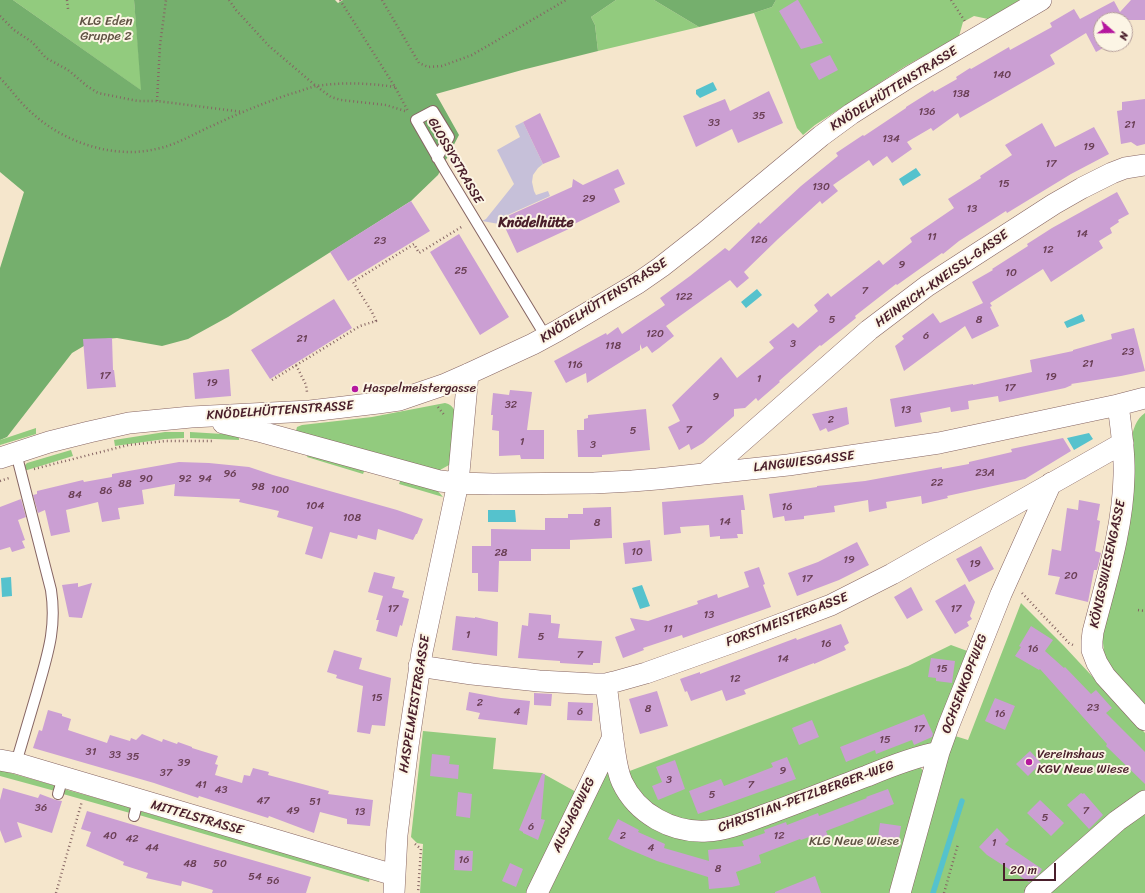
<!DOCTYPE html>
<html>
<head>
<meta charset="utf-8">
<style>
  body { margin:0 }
  #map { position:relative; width:1145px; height:893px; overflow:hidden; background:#f5e6cc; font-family:Sriracha,sans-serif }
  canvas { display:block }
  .north { position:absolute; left:1093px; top:12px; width:40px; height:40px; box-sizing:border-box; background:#fcf5e5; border:1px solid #b59f9b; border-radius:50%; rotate:110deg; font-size:11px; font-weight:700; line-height:16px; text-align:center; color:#4a1f2b }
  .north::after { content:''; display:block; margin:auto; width:14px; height:18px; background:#b5179e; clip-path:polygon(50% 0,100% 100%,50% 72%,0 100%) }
  .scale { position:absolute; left:1003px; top:863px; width:53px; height:18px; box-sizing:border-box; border:2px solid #4a1f2b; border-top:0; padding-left:5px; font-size:12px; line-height:14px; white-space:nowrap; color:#4a1f2b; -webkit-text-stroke:3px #fcf5e5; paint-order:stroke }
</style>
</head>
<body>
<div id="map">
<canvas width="1145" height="893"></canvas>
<div class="north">N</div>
<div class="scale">20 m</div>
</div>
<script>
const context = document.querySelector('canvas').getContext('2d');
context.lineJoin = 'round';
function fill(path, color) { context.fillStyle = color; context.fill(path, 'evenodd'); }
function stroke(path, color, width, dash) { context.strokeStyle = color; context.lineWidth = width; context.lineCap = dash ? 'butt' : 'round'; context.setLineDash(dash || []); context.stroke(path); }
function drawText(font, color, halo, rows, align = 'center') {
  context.font = font + ' Sriracha,sans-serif'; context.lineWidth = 4; context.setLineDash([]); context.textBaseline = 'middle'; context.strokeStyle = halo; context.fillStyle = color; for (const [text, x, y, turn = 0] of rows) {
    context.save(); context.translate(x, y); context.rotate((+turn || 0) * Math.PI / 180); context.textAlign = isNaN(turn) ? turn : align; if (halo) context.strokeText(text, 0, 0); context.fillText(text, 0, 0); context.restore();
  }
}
const industrial = new Path2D(`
  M523 122 543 164 538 168 533 175 532 182 534 191 536 195 548 191 550 196 501 218 499 224 482 221 486 219 514 184 497 150 520 137 515 126Z`);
const green = new Path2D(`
  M13 0H134L142 91Z
  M616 0H654L699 27 598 51 595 25 591 17Z
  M776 0H1020L988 19 974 16 963 22 959 36 904 67 815 125 803 135 797 128 754 13 772 7Z
  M445 403C450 404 452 406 455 411L449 465 440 470H434L296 431 297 427 302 425 372 417Z
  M1145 413V708L1110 669 1104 652 1102 634 1131 440C1133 430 1136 419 1145 413Z
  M36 428V434L0 445V440Z
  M165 432H184V438L165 439 115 446 114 440Z
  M190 432 239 435V440L190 438Z
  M71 450 73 456 24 471V466L27 463Z
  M309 452 365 469 363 474 307 457Z
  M401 479 436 489 443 497 399 484Z
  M1021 603 1064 646 1145 733V893H907L944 769 955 736 968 740Z
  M951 645 970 652 935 739 930 744 731 820 692 825 646 806 627 772 908 666Z
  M423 731 496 738 493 769 542 773 578 793 528 893H420L423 844 417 843 411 837Z
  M917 762 925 774 893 893H543L606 771 629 803 676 833Z
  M0 770 56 786 55 791 0 776Z
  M64 789 132 808 130 813 63 794Z
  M140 811 370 877 369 882 139 815Z`);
const forest = new Path2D(`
  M0 0H13L141 90 134 0H335L338 3 343 0H616L591 17 595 25 598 51 522 70 436 94 459 135 438 175 411 201 228 317 188 339 162 346 117 338 94 340 72 353 7 437 0 440V268L24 192 0 172Z
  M654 0H776L772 7 754 13 699 27Z`);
const water = new Path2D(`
  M713 82 717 90 700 98 696 94V90Z
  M916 168 921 175 903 186 899 179Z
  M757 289 762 295 746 308 741 302Z
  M1082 314 1085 321 1067 328 1064 322Z
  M1089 433 1093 439 1074 450 1067 438Z
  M488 510H515L516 522H488Z
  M11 577 12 596 2 597 1 578Z
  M642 585 650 606 640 609 632 588Z`);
const stream = new Path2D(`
  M933 893 962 801`);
const building = new Path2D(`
  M797 0H798L823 43 801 49 779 11Z
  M1131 0H1145V20H1101V44H1110L1096 52 1086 33 1050 55 1055 64 960 118 958 113 933 131 931 128 907 142 912 149 892 163 887 156 873 166 869 160 833 185 838 191 822 204 820 201 778 239 744 272 749 278 737 288 730 280 666 326 674 336 659 348 652 353 647 346 642 349 640 344V350L587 383 586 373 566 383 554 361 606 333 607 335 618 327 622 334 665 305 660 298 690 276 725 248 729 251 759 222 760 224 801 186 838 156 836 153 863 135 864 136 906 108V107L933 90 934 92 957 79 956 77 970 68 971 69 1009 47 1010 50 1052 27 1050 23 1074 9 1080 19 1114 1 1120 12Z
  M830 55 838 70 819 80 810 64Z
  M769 91 783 123 738 143 732 129 696 147 683 116 725 99 730 111Z
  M1145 99V144L1137 146 1131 142 1121 144 1117 111 1122 110V102Z
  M540 113 560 157 543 164 523 122Z
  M1042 123 1055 147 1094 127 1109 154 1071 174 1007 213 1006 211 959 241 943 254 942 253 897 285 896 284 855 316 856 318 821 346 820 345 779 381 780 382 758 401 756 398 745 408 734 409V416L703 443 691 450 689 444 679 450 668 427 680 421 672 405 721 357 737 378 774 348 769 342 793 323 798 328 818 311 814 305 828 293 831 297 879 260 883 265 912 242 910 238 954 208 948 199 981 178 980 176 1012 155 1005 145Z
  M618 169 625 184 614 189 620 202 572 225 573 227 517 253 501 219 572 187 573 179 583 185Z
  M1117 192 1129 214 1118 220 1119 222 1110 228 1112 233 1099 241 1103 248 1051 282 1043 269 990 303 992 306 990 307 999 326 972 339 965 326 904 371 895 346 904 339 902 336 933 313 940 323 983 303 972 282 993 270 992 269 1028 246 1027 244 1052 228Z
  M411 201 430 231 348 281 330 252Z
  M459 234 509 317 480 335 430 252Z
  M334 299 352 328 270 379 251 350Z
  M1134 328 1145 371 1121 376 1071 384 1072 385 1065 388 999 402 998 396 968 401 969 409 951 412 950 407 920 413 922 422 895 427 890 399 973 384V385L1032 372 1030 360 1073 351V350L1112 339 1111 334Z
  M112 338 113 370H114L116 387 87 389 83 339Z
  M229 369 231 396 195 399 193 373Z
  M510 390 532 392 527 430H544V459H521L520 455 499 456V431L492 430 493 415H491L493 393 509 395Z
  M847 407 849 424 828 432 826 428 820 431 812 414Z
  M646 409 650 450 602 455V457H578L577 430H584V419L588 418V415Z
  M1063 438 1071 451 1025 479 947 496 948 498 922 504 921 496 886 502 887 508 869 512 868 500 834 506 835 512 804 516V519L785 521 784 516 773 518 769 494 817 487V486L865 481 942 467V469L969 464V462L1012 452 1011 449Z
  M179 462 209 463 249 467 273 475 397 510 423 519 417 534H416L413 540 378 529 376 540 358 535 357 539 330 532 322 559 305 554 313 527 277 517 279 511 239 502 240 499 174 496 175 484 142 490 144 504 118 508 120 519 102 522 98 502 66 510 70 532 51 536 45 510 38 513 33 495 37 494V491L83 480 84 482 112 477V474Z
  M743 495 745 510H741L743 534H737L738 538 720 539V536L710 537 709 525 680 527 681 533 664 535 662 502 700 499Z
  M21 499 26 517 18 520 25 540 22 541 25 548 12 552 10 547 0 550V507Z
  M1079 500 1100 504 1097 520 1100 521 1095 551 1101 553 1097 570H1094L1088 602 1055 594 1060 577 1048 575 1052 549 1061 551 1067 508 1078 510Z
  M611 507 612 538 570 540V549H531V561H499L498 592 478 591V573H472V546H491V529L545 530V518H568V514H583V508Z
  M650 540 652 561 625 564 623 543Z
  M857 542 869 565 839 580 797 596 788 573 818 562Z
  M981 546 994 569 969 582 956 559Z
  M759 567 765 584 763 585 771 607 683 638 682 635 643 648 644 650 623 658 615 637 635 630 630 618 648 621 698 604 697 601 717 594 718 598 749 587 744 572Z
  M374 572 395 577 392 588 404 591 402 597 409 599 402 626 400 625 397 637 376 631 379 620H376L383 596 368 592Z
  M78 583V587L92 583 82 618 69 617 62 585Z
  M965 584 975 602 970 616 972 619 967 622 969 626 955 634 935 601Z
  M911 587 923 610 907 619 894 597Z
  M529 613 551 615V623L560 624 558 638 602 641 600 663H593V665L560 663V661L518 658 522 625 528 626Z
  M456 616 475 618V617L498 622 497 656 452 650Z
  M841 624 849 643 844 646 846 650 814 664V663L744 690 746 694 726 701 722 690 691 701 687 691 685 692 680 679 700 672V674L796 638 797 640Z
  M1031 626 1053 640 1045 651 1064 668 1065 667 1091 694 1096 690 1112 708 1106 713 1145 752V784L1106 746 1107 744 1040 669 1039 670 1015 656 1021 647 1019 646Z
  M334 650 362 658 359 669 391 678 385 726 372 725 370 734 357 732 363 686 336 678 337 675 327 672Z
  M931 658 955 661 952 683 936 681V678L928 677Z
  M657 691 668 726 640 734 629 699Z
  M469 692 501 698 530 701 527 725 478 719 480 713 466 710Z
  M534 693 552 694 551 706 534 705Z
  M995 698 1015 706 1005 730 985 721Z
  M568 702 593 703 592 721 567 720Z
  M48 710 62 714V716L71 719 68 730 107 743 110 735 130 741 131 738 136 740 142 734 162 742 163 739 177 744 178 742 192 747V748L218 756 215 764 218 765 215 775 242 783 244 775 250 776 253 768 269 772 268 775 329 791 328 794 373 800 370 826 347 824V819L320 812 314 833 269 816 268 818 199 796 198 798 154 783 33 748 39 730 42 731Z
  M924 714 933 734 932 737 914 745 912 740 876 754 875 750 846 762 840 747Z
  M812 720 819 737 799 745 792 728Z
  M1030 751 1041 763 1028 776 1016 764Z
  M432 754 450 756 449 764 459 765 458 779 430 776Z
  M787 757 796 779 698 814 689 791 721 779 724 786 773 767 771 763Z
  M675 760 685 789 658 800 652 786 662 782 656 767Z
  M542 774H545L541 819 545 820 538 840 523 833V832L519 830Z
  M3 788 38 798 40 794 56 800 62 801 52 833 17 822 22 837 5 843 0 830V800Z
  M888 789 894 804 853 820H855L826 831 828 836 812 843 809 837 801 840 800 839 759 855 761 863 736 872 740 885 732 887 709 889 708 877 657 861 626 848 608 839 618 819 639 830 638 832 665 844 664 848 709 861 708 850 744 846 742 841 765 833 764 830 786 822 787 825 818 813 819 816 867 798 866 797Z
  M458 792 472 794 470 818 456 816Z
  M1081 793 1083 794 1084 793 1103 815 1089 829 1067 805Z
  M1040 800 1064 823 1051 836 1027 813Z
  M87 811 214 849 311 877 306 893H212L213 890 182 881 181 886 146 878 148 873 123 865 124 862 86 846 91 832 81 829Z
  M880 823 901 826 898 847 877 844Z
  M997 828 1009 840 1005 844 1042 869 1039 874 1029 882 987 855 979 847Z
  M455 850 473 851 472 871 454 870Z
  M510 863 523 869 516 887 502 881Z
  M815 876 821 893H775V892Z`);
const path = new Path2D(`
  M67 0 68 9
  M229 0 236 10 269 46 316 86 331 97 341 100 386 105 405 111
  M340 0 395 87 408 111
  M382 0 419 63 428 67 442 66 472 55 566 0
  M951 0 966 23
  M0 16 14 30 32 42 46 58 68 70 87 86 98 93 138 101H157L243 112
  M0 78C7 85 13 93 20 101 28 110 37 118 47 125 77 146 119 158 156 149 177 145 195 133 214 125 239 113 264 103 290 94 299 92 307 88 316 86 342 82 369 83 395 87
  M157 101 160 45 166 0
  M296 365 306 385 307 392
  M272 380 360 326 376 321 372 312 353 282 414 244 419 253 463 226
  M438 407 445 416
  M34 469 128 445 166 441H214
  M0 481 9 478
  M1022 593 1069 643 1073 645
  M1138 610 1145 611
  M415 844 421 849 418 893
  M56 893 82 801
  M944 893 958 844`);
const lane = new Path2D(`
  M437 158 449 137 433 111 416 120 443 167 546 337
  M16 763C23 740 30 716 37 692 47 656 57 629 51 590L16 453
  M58 794 63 777
  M134 816 138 800`);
const street = new Path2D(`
  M1118 405C1121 428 1125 452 1124 476 1123 529 1106 581 1093 632L1092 641V650L1097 663 1105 676 1145 720
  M223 423 258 431 440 481 458 483 493 484 594 483 632 481 657 479 788 465 939 443 1118 405 1145 398
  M0 458 49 442 89 432 129 423 191 417 310 411 378 403 399 400 443 385 468 374 533 344 557 331 638 283 661 267 703 234 821 136 851 114 911 76 1041 0
  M705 474 869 330 927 286 1054 204 1082 188 1112 173 1125 168 1145 165
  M419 666 472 674 539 681 595 684H606L614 682 646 673 736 641 831 605 892 574 1123 443
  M606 684C609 705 611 726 614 747 616 759 617 771 622 782 637 814 672 833 707 831 729 830 750 820 770 813 803 801 835 788 867 776 891 766 914 757 939 752
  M0 760 16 763 394 875
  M394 893 397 835 408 746 422 652 458 483 468 374
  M537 893 613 737
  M900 893 939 752 948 727 1001 594 1051 483
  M1035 893 1117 821 1145 801`);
const markers = [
  [355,389,4,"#b5179e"],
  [1029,762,4,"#b5179e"]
];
const numberNames = [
  ["140",1002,75],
  ["138",961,94],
  ["136",927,112],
  ["35",759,116],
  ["33",714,123],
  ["21",1130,125],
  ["134",891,139],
  ["19",1089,147],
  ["17",1051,164],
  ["15",1004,184],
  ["130",821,187],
  ["29",589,199],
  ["13",972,209],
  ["14",1082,234],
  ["11",932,237],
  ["126",759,240],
  ["23",380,241],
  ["12",1048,250],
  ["9",902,265],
  ["25",461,271],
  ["10",1011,273],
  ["7",865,291],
  ["122",684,297],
  ["5",832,320],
  ["8",979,320],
  ["120",655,334],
  ["6",926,336],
  ["21",302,339],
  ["3",793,344],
  ["118",613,346],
  ["23",1128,352],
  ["21",1088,364],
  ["116",575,365],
  ["17",105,376],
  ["19",1051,377],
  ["1",759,379],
  ["19",212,383],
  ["17",1010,388],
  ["9",716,397],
  ["32",511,405],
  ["13",906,410],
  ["2",831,420],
  ["7",689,430],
  ["5",633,431],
  ["1",522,442],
  ["3",593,445],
  ["23A",985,473],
  ["96",230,474],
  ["90",146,479],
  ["92",185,479],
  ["94",205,479],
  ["22",937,483],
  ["88",125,484],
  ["98",258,487],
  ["100",280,490],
  ["86",106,491],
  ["84",75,495],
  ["104",315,506],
  ["16",787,507],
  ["108",352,518],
  ["14",725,522],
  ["8",597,523],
  ["10",637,552],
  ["28",501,553],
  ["19",849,560],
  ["19",975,564],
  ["20",1071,576],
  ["17",807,579],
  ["17",393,609],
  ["17",956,609],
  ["13",709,615],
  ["11",668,629],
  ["1",468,635],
  ["5",541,637],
  ["16",826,644],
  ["16",1033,649],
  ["7",580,655],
  ["14",783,659],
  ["15",942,669],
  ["12",735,679],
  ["15",377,698],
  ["2",480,703],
  ["23",1093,708],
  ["8",648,709],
  ["4",517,712],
  ["6",580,712],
  ["16",1000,714],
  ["17",919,729],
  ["15",885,740],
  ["31",91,752],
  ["33",115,755],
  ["35",133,757],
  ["39",184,763],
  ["9",783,771],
  ["37",166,773],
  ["3",669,780],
  ["41",201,785],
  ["7",751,785],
  ["43",221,790],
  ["5",712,795],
  ["47",263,801],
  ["51",315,802],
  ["36",41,808],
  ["49",293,811],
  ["7",1086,811],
  ["13",360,812],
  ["5",1045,818],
  ["6",531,827],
  ["40",110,836],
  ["2",623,836],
  ["12",779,836],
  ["42",132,839],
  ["1",994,843],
  ["44",152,848],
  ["4",651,848],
  ["16",464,860],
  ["48",190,864],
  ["50",220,864],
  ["8",718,869],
  ["54",255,877],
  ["56",273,881]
];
const parkNames = [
  ["KLG Eden",106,22],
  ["Gruppe 2",106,37],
  ["KLG Neue Wiese",854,842]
];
const streetNames = [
  ["KNÖDELHÜTTENSTRASSE",894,89,-32],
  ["GLOSSYSTRASSE",455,161,60],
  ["HEINRICH-KNEISSL-GASSE",942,279,-35],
  ["KNÖDELHÜTTENSTRASSE",604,301,-32],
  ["KNÖDELHÜTTENSTRASSE",280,411,-4],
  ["LANGWIESGASSE",804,462,-7],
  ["KÖNIGSWIESENGASSE",1108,564,-78],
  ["FORSTMEISTERGASSE",787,620,-21],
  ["OCHSENKOPFWEG",965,684,-69],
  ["HASPELMEISTERGASSE",415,704,-81],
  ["CHRISTIAN-PETZLBERGER-WEG",806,797,-20],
  ["AUSJAGDWEG",574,815,-64],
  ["MITTELSTRASSE",197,818,16]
];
const poiNames = [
  ["Haspelmeistergasse",363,389],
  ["Vereinshaus",1037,755],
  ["KGV Neue Wiese",1037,770]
];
const neighbourhoodNames = [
  ["Knödelhütte",536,223]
];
fill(industrial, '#c6c0d9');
fill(green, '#92cb7e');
fill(forest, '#75af6d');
fill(water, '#55c2cd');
stroke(stream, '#55c2cd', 5.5);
fill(building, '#cb9fd3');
stroke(lane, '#866563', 12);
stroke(street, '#866563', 22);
stroke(path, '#866563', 2.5, [1, 3]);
stroke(lane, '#fff', 10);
stroke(street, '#fff', 21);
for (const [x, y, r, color] of markers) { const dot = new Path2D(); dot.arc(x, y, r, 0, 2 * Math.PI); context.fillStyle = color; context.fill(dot); stroke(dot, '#fcf5e5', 1.5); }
drawText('11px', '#6a3f55', null, numberNames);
drawText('13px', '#605344', '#fcf5e5', parkNames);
drawText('13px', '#4a1f2b', '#fcf5e5', streetNames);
drawText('13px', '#4a1f2b', '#fcf5e5', poiNames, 'left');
drawText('bold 14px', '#4a1f2b', '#fcf5e5', neighbourhoodNames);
</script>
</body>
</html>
